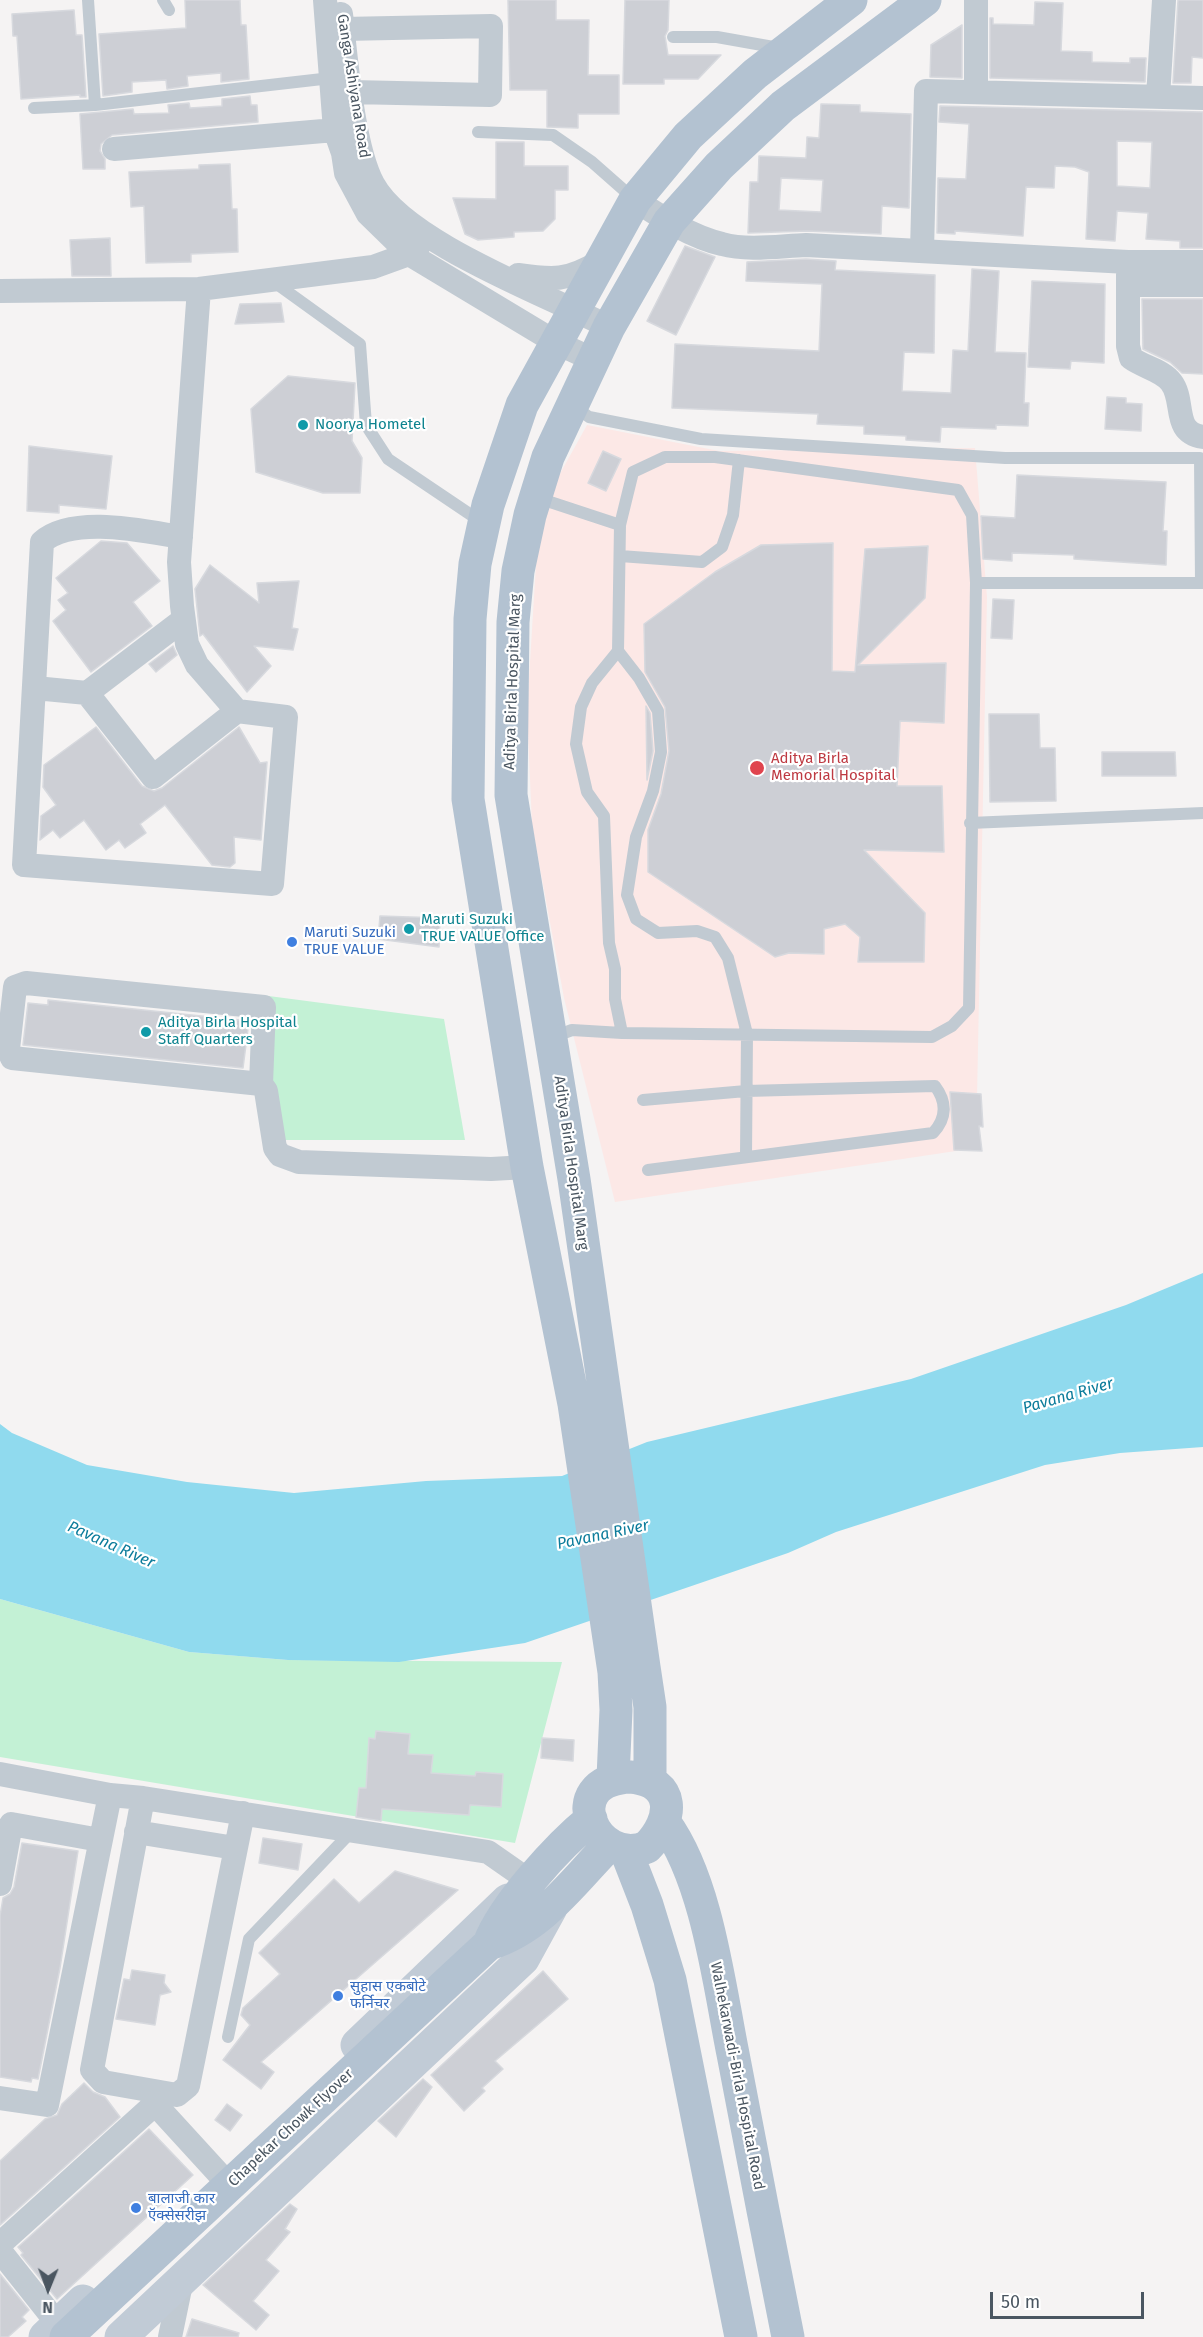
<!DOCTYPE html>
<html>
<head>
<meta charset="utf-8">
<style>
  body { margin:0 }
  #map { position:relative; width:1203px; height:2337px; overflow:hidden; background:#f5f3f3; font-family:"Fira Sans",sans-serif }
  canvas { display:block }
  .north { position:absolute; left:18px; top:2259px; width:60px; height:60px; -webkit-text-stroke:4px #fff; paint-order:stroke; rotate:181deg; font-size:16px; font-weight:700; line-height:24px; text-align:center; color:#4a5661 }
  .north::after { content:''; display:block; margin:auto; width:21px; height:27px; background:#4a5661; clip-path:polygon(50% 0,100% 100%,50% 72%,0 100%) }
  .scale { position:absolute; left:990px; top:2292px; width:154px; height:27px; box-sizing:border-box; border:3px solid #4a5661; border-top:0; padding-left:8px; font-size:18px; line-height:21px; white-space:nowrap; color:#4a5661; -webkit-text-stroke:4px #fff; paint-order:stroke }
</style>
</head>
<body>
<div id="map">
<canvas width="1203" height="2337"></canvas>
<div class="north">N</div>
<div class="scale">50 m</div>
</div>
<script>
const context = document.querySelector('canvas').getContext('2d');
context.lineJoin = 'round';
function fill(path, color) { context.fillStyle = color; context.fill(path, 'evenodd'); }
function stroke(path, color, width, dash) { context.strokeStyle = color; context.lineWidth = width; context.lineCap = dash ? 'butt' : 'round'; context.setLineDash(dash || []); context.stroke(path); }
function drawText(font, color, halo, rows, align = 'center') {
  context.font = font + ' "Fira Sans","Noto Sans Devanagari",sans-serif'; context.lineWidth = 4.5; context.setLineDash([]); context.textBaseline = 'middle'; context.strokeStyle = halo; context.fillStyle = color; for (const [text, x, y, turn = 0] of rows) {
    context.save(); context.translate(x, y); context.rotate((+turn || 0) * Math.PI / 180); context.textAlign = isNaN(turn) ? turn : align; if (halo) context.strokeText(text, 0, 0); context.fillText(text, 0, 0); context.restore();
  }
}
const medical = new Path2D(`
  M587 425 719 451 975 448 987 597 976 1148 615 1202 564 998 532 825 527 711 537 548 557 479Z`);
const green = new Path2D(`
  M261 995 444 1019 465 1140H266Z
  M0 1599 189 1652 288 1660 562 1662 515 1843 0 1757Z`);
const water = new Path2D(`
  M1203 1273V1447L1120 1453 1045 1465 836 1532 788 1553 525 1643 399 1662 288 1660 189 1652 0 1599V1424L12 1433 87 1465 187 1482 294 1493 426 1481 562 1476 647 1442 911 1379 1126 1305Z`);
const building = new Path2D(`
  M185 0H240L241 25H246L249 79 221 82V73L187 76 188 86 167 89 166 80 132 82V92L103 96 99 34 186 28Z
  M508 0H556V20H589L588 75H619V114H578V128L547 127V90H510Z
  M625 0H669L668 30 665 36 668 55H721L698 79H664V84H623Z
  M1178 0H1203V58L1192 57 1191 83H1173Z
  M1035 2 1063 3 1061 51 1092 52V62L1130 63V58H1146L1145 82 990 78V18H993V24L1034 25Z
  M74 10 76 35H82L86 97H80V95L21 99 17 36H13L12 14Z
  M962 25V78L930 77 931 45Z
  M250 96 251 105H257L258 122 112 135 101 144 100 151 105 159V169H83L80 114 133 109 134 114 169 113 168 105 189 103 190 108 222 106V99Z
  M821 104 860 105V112L911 114 909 208 882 206 881 234 807 231 748 233 750 182H758L759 156 806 158 807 137 819 138ZM781 178 823 180 821 212 779 210Z
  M940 106 1203 112V248H1180V241L1146 239 1148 213 1117 211 1115 241 1086 239 1089 172 1075 167 1055 166 1054 188 1026 187 1023 236 955 231V234L937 233 938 178 966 179 969 124 939 122ZM1117 141 1152 142 1150 188 1117 186Z
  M496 142H524V166H568V190H555V219L543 231 514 232V237L478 240 465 234 453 198 496 199Z
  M230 164 232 209H237L238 252 191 254V262L146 263 144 206 131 207 129 172 199 169V165Z
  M110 238 111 276H72L70 240Z
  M685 246 715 257 676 335 647 321Z
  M806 259 836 261 835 270 935 275 934 353 904 352 902 391 951 393 953 350 968 351 972 269 999 271 995 352 1026 353 1024 403H1029L1028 426 996 425V429L941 427 940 442 906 440V436L864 434V426L817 424 818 414 672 408 675 344 819 351 822 284 746 281 747 262Z
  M1032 281 1105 284 1104 363 1071 361 1070 369 1028 367Z
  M1142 299H1203V374L1182 373 1170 362 1143 349Z
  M281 303 284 322 235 324 240 304Z
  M288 376 355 383 352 441 362 458 360 493H323L256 472 251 409Z
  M1107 397 1126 398V403L1142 404 1141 431 1105 429Z
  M29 446 112 456 106 509 59 505V513L27 511Z
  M603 451 621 459 606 491 588 483Z
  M1017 475 1166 482 1163 531H1167L1166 565 1074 559V555L1012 553V561L983 559 981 516 1015 518Z
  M101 541 127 543 160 581 133 602 152 626 91 672 53 621 66 610 58 600 68 593 56 578Z
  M833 543 832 671 855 672 865 549 928 546 925 598 858 665 946 663 944 723 900 721 897 786H942L944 852 864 850 925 913 924 962H858L860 937 845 924 824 929V954L789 953 775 957 648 872V830L661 794 669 751 665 707 645 672 644 624 715 572 761 545Z
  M210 565 259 603 257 583 299 581 292 628 298 629 293 650 254 646 271 666 247 692 203 634 200 636 195 589Z
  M993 599 1014 600 1012 639 991 638Z
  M173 646 177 655 156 672 149 664Z
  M646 706 650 713 653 751 647 780Z
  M989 714H1039L1040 748H1055L1056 801 990 802Z
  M96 727 142 786 154 791 162 788 239 727 260 763 267 762 261 840 234 837 235 863 230 867 212 865 165 805 140 824 146 833 125 848 119 840 106 850 84 820 60 838 53 830 40 840 41 816 56 805 43 787 44 765Z
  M1102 752H1175L1176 776H1102Z
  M380 916 440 918 439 947 378 939Z
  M48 1000 249 1021 243 1068 23 1045 28 1003 48 1005Z
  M950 1092 981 1094 983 1127 979 1126 982 1151 954 1150Z
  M376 1731 410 1734 408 1754 433 1755 431 1773 475 1776 476 1772 503 1774 501 1807 470 1805 469 1815 382 1809 381 1821 356 1817 359 1788H366L369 1738 375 1739Z
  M542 1738 574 1740 573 1761 541 1758Z
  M263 1838 302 1844 298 1870 259 1863Z
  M22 1843 78 1851 60 1968 38 2079 32 2078 31 2082 0 2077V1916L3 1898 10 1894 14 1887Z
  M395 1871 458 1890 261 2062 274 2072 261 2089 223 2060 250 2025 241 2015 243 2008 280 1974 259 1953 334 1879 359 1903Z
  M132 1970 165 1975 164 1983 171 1992 160 1995 155 2025 116 2019 124 1979 130 1980Z
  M543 1971 568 1999 495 2061 503 2069 482 2088 485 2091 464 2111 431 2075Z
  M423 2079 432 2087 396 2137 378 2121Z
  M84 2083 93 2092 105 2097 120 2117 0 2225V2161L45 2119 57 2115 62 2104Z
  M227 2104 242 2115 230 2131 215 2120Z
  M149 2129 193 2175 57 2299 21 2255 23 2253 18 2247Z
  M290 2204 297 2209 285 2229 290 2232 266 2260 279 2271 253 2301 269 2315 256 2330 203 2285Z
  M0 2274 29 2310 22 2317 26 2321 8 2337H0Z
  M192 2319 239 2333 238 2337H186Z`);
const lane = new Path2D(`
  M88 0 95 105
  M163 0 169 10
  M673 37H717L779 48
  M34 108 95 105 331 78
  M478 132 553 135 592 162 634 199
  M274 282 360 344 366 425 388 459 483 523
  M574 406 589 417 701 439 1005 458H1200L1201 583
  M538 498 620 525 618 651 639 678 658 711 661 752 653 791 636 837 627 895 636 919 658 933 697 931 715 937 728 958 747 1034 746 1156
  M620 556 702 562 722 547 733 515 739 460
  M976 583H1203
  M618 651 592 683 581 707 576 744 587 792 604 816 609 943 615 969V999L622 1033
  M970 823 1203 813
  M553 1037 572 1030 622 1033 932 1037 952 1026 969 1008 976 583 972 515 958 490 715 457H665L633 472 620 525
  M643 1100 746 1091 935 1086C947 1102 947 1118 933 1133L648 1170
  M228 2037 249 1939 352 1831`);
const street = new Path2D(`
  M325 0 335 130 343 153 346 173 368 214 409 254 557 343 594 360
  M341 14C346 59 353 147 373 184 405 243 548 295 609 327
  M343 29 491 26 490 95 351 92
  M976 92V0
  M1158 97 1164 0
  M114 149 335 130
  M635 200C661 217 691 237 722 244 748 251 779 246 806 245L1128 262H1203
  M922 251 926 91 1203 98
  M1128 262V346L1131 358C1143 367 1162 370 1171 382 1186 401 1171 432 1203 437
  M518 275C553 280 568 281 599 262
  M1128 285H1203
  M0 291 199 289 373 267 409 254 419 245
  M181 537C143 531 73 515 42 542L24 865 272 884 286 717 237 711 197 665 187 644 182 606 179 562 199 289
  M35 688 87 693 153 777 237 711
  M87 693 183 620
  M261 1084 264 1007 26 983 15 987 8 1049 12 1058 261 1084 266 1091 275 1148 280 1155 299 1162 491 1169 527 1167
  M0 1774 110 1795 143 1798 488 1852 531 1882
  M143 1798 92 2070 103 2082 177 2095 188 2086 243 1813
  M136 1832 235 1848
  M0 1884 11 1824 100 1840
  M0 2098 47 2105 110 1795
  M0 2244 155 2104 219 2174
  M0 2251 58 2324
  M170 2337 182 2279`);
const secondary = new Path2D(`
  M357 2045 508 1900
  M45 2337 83 2301
  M121 2337 523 1959 551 1908`);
const primary = new Path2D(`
  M630 1777C677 1781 674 1820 647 1847 596 1869 555 1781 630 1777Z
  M613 1778 616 1710 614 1672 574 1404 527 1167 468 799 470 619 475 564 488 505 522 405 635 200 688 136 755 74 851 0
  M650 1780V1707L644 1667 574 1179 511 795 513 622 518 571 530 515 548 457 609 327 669 222 719 166 783 106 925 0
  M665 1823C707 1881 719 1984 733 2054 751 2148 769 2243 788 2337
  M626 1851 647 1905 670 1980 741 2337
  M489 1944C503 1906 559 1845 591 1819
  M66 2337 489 1944C541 1928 573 1882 609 1845`);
const markers = [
  [303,425,6,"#0f9aa8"],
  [757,768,8,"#e0444e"],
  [409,929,6,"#0f9aa8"],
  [292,942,6,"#3f7fe0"],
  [146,1032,6,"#0f9aa8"],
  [338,1996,6,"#3f7fe0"],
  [136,2208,6,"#3f7fe0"]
];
const streetNames = [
  ["Ganga Ashiyana Road",353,86,81],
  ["Aditya Birla Hospital Marg",513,682,-88],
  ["Aditya Birla Hospital Marg",571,1163,82],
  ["Walhekarwadi-Birla Hospital Road",737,2076,79],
  ["Chapekar Chowk Flyover",291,2128,-43]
];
const cultureNames = [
  ["Noorya Hometel",315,425],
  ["Maruti Suzuki",421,920],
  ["TRUE VALUE Office",421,937],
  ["Aditya Birla Hospital",158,1023],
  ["Staff Quarters",158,1040]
];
const healthNames = [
  ["Aditya Birla",771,759],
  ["Memorial Hospital",771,776]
];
const shopNames = [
  ["Maruti Suzuki",304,933],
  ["TRUE VALUE",304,950],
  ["सुहास एकबोटे",350,1987],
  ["फर्निचर",350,2004],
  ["बालाजी कार",148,2199],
  ["ऍक्सेसरीझ",148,2216]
];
const waterNames = [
  ["Pavana River",1068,1396,-16],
  ["Pavana River",603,1535,-12],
  ["Pavana River",111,1545,24]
];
fill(medical, '#fce8e6');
fill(green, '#c3f1d5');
fill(water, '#90daee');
fill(building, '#cdcfd5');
stroke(building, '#d7d9de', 1.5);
stroke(lane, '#c1cad2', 12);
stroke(street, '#c1cad2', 24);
stroke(secondary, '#c1cbd6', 33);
stroke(primary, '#b3c2d1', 33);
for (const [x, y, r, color] of markers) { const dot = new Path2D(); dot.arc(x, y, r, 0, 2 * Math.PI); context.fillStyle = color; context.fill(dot); stroke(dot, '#fff', 2); }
drawText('15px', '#4a5661', '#fff', streetNames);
drawText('15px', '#0d838f', '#fff', cultureNames, 'left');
drawText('15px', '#be3a42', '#fff', healthNames, 'left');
drawText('15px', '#366cbe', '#fff', shopNames, 'left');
drawText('italic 16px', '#0c7c9b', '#fff', waterNames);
</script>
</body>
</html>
